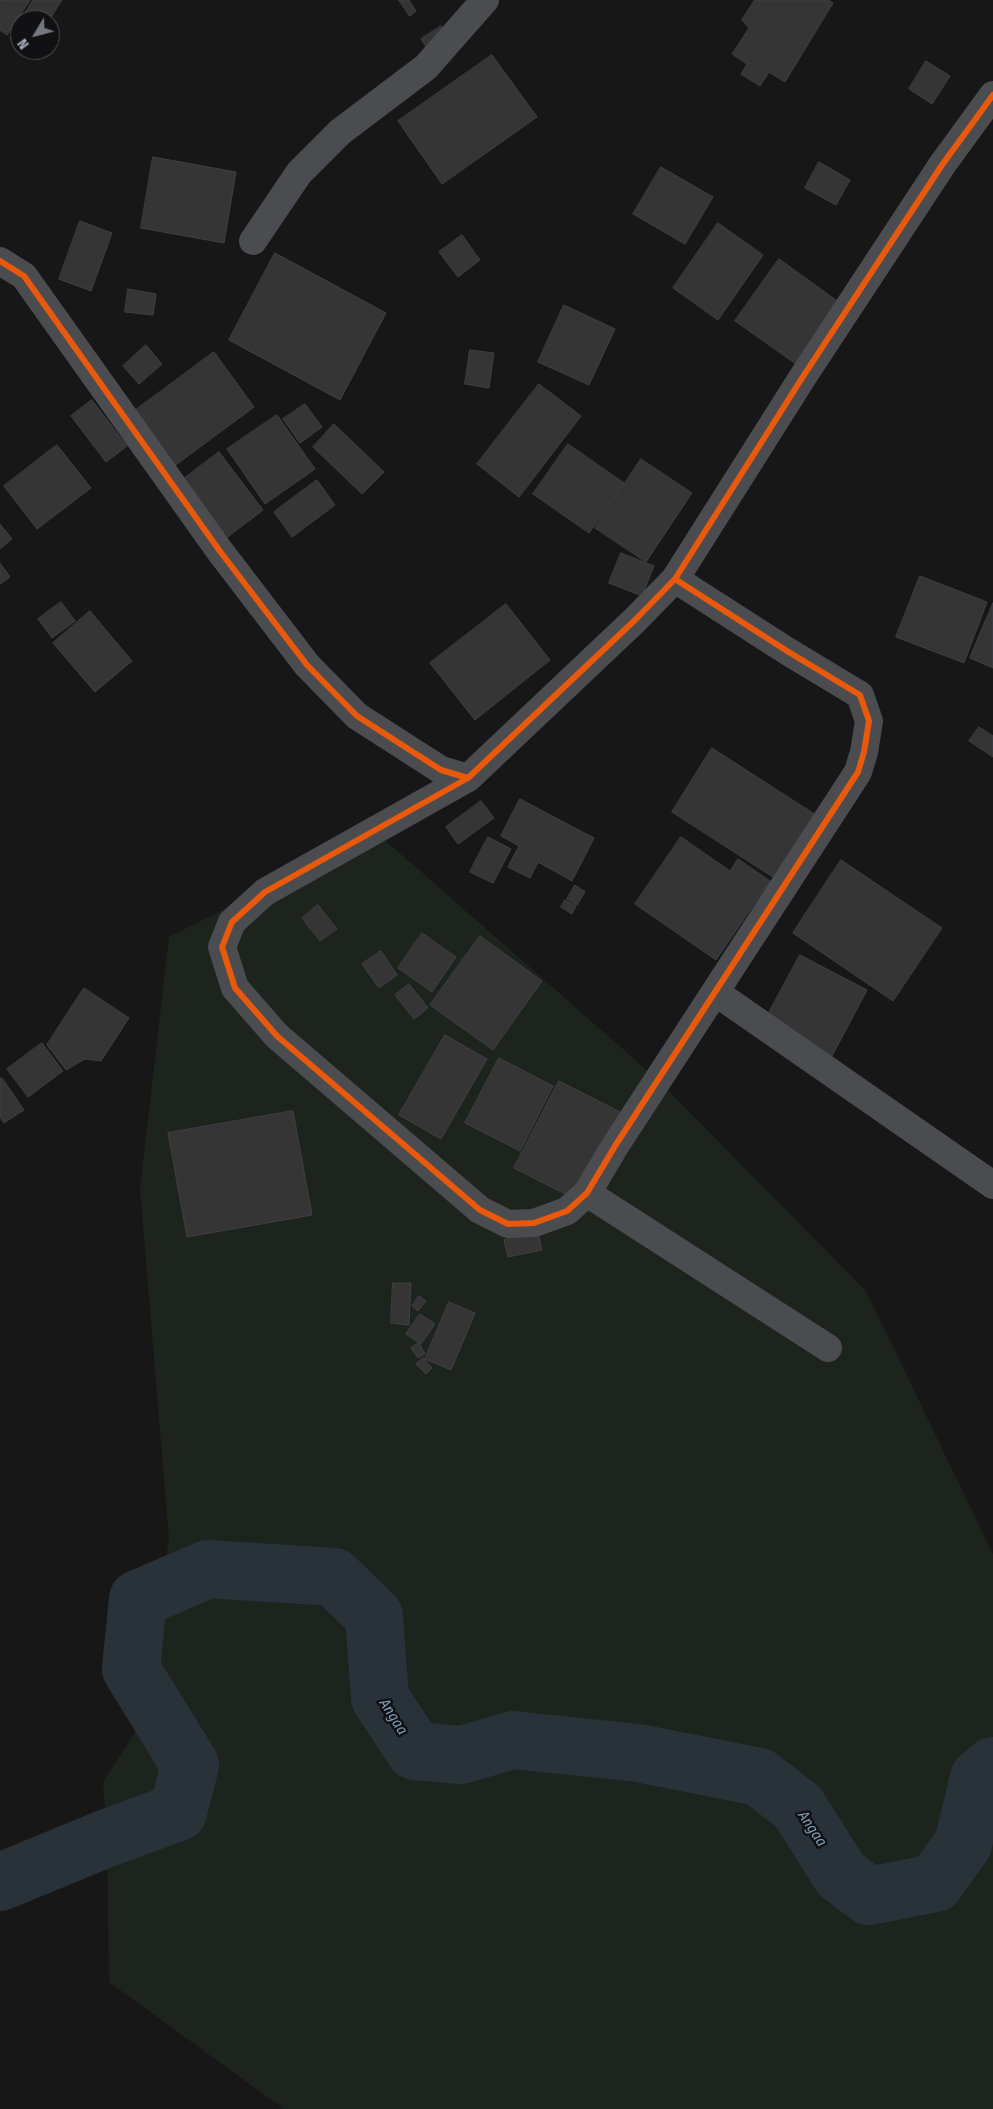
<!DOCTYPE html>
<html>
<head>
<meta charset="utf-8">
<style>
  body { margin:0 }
  #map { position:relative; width:993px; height:2109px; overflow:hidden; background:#171717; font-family:"Fira Sans Condensed",sans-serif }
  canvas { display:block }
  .north { position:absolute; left:10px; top:10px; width:50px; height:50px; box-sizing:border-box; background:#111113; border:1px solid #4d4f55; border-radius:50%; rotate:233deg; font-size:14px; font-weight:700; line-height:20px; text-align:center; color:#a8adb8 }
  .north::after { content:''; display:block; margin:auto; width:18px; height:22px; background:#757880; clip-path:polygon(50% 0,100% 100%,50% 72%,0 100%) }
</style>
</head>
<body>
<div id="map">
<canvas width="993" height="2109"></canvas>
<div class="north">N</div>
</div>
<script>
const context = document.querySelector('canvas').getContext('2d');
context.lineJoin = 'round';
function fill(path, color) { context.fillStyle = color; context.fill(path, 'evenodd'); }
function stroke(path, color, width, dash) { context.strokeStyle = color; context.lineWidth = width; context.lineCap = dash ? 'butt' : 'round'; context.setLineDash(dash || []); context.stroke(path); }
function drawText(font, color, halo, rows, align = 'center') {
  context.font = font + ' "Fira Sans Condensed",sans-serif'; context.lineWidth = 5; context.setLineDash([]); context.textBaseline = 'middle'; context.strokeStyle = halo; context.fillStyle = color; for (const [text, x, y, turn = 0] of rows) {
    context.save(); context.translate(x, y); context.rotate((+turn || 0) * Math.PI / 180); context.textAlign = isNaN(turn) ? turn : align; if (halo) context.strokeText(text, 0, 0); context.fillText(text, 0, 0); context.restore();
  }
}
const green = new Path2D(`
  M377 833 657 1079 866 1291 993 1554V2109H284L109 1982 107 1838 103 1782 140 1724 169 1539 140 1189 169 937Z`);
const river = new Path2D(`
  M0 1882 107 1838 178 1812 190 1765 131 1669 138 1599 208 1569 334 1577 374 1616 380 1698 415 1751 461 1755 513 1740 638 1753 759 1777 798 1807 841 1875 869 1896 935 1883 963 1844 979 1778 993 1766`);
const building = new Path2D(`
  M0 0H30L7 35 0 30Z
  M33 0H62L49 20H21Z
  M399 0H409L416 11 410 16Z
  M755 0H828L833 3 785 82 769 72 760 86 741 74 747 64 732 54 749 28 742 20Z
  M20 21V38L12 33Z
  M441 26 447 35 427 48 421 39Z
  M492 55 537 117 442 184 398 121Z
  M926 61 950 76 932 104 909 89Z
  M153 157 236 172 224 243 141 228Z
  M819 162 850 180 836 205 805 188Z
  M661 167 713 197 685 244 633 214Z
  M80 221 112 233 91 291 59 279Z
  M718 223 763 255 718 320 673 288Z
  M462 235 480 260 458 277 439 252Z
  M275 253 386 313 340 400 229 340Z
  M779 259 840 303 796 364 735 321Z
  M128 289 156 294 153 315 125 312Z
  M564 305 615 329 589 385 538 362Z
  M146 345 162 364 139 384 123 366Z
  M470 350 494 353 489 388 465 384Z
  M214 352 254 407 173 467 133 412Z
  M539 384 581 416 519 497 477 464Z
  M92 400 127 446 106 462 71 416Z
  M305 404 322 427 300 443 283 419Z
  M277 415 315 469 265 504 227 449Z
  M334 424 384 472 362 494 313 447Z
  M568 444 624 483 589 533 533 494Z
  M57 445 91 488 37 529 4 486Z
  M219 452 263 510 221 542 177 484Z
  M641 459 692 493 646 562 595 528Z
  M317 480 335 505 292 537 274 512Z
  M0 524 12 539 0 549Z
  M621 553 654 566 642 596 609 583Z
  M0 563 10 577 0 584Z
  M920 576 987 602 964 663 896 637Z
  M61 602 75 621 52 638 38 619Z
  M993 603V668L970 658Z
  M506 604 550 660 475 720 430 663Z
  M90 611 132 661 95 692 53 643Z
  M979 727 993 736V757L969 741Z
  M712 748 819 817 779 881 672 812Z
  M520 799 594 838 572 881 538 862 530 878 508 867 519 846 501 836Z
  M481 801 494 818 458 844 446 827Z
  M488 837 511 849 493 883 470 872Z
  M681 837 730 871 738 859 770 881 716 960 635 904Z
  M841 860 942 928 893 1001 793 933Z
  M575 885 585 892 577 905 567 899Z
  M565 900 576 906 572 914 561 907Z
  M318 905 337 929 320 941 302 918Z
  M422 933 456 957 432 992 398 968Z
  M480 936 542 981 493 1050 430 1005Z
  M381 951 397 975 379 988 362 964Z
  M800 955 867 990 831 1058 764 1022Z
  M409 984 428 1008 414 1019 395 995Z
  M84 988 129 1018 101 1061 85 1059 66 1070 47 1045Z
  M445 1035 487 1059 441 1139 399 1115Z
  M42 1043 63 1071 28 1097 7 1069Z
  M499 1058 553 1086 520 1151 465 1123Z
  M2 1078 24 1110 4 1123 0 1117V1079Z
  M559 1081 620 1112 575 1199 514 1168Z
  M293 1111 312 1215 187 1237 168 1133Z
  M538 1232 542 1250 508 1257 504 1240Z
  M393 1283H411L409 1325 391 1323Z
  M419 1296 426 1301 418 1311 412 1306Z
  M449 1302 475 1313 451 1370 425 1359Z
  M420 1314 435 1324 421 1344 406 1334Z
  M419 1343 425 1354 418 1358 411 1348Z
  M423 1358 432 1368 426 1374 416 1364Z`);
const minor = new Path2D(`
  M253 241 299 173 340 132 426 67 485 0
  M0 261 24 276 219 550 307 665 357 716 441 770 468 778 635 620 675 579 804 375 942 165 993 95
  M468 778 265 892 232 922 222 947 235 988 277 1036 480 1210 508 1224 534 1223 567 1211 587 1193 615 1146 858 772 864 752 869 721 860 695 787 651 675 579
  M715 992 993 1185
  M587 1193 828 1348`);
const cycleway = new Path2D(`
  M0 261 24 276 219 550 307 665 357 716 441 770 468 778 635 620 675 579 804 375 942 165 993 95
  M468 778 265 892 232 922 222 947 235 988 277 1036 480 1210 508 1224 534 1223 567 1211 587 1193 615 1146 858 772 864 752 869 721 860 695 787 651 675 579`);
const waterNames = [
  ["Angaa",393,1717,58],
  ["Angaa",812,1829,57]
];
fill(green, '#1d241e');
stroke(river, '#2a3239', 58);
fill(building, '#353536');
stroke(building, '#3f4043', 1);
stroke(minor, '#4b4c50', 28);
stroke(cycleway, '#e8590c', 6);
drawText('italic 15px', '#7f9bb3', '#111113', waterNames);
</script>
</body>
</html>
